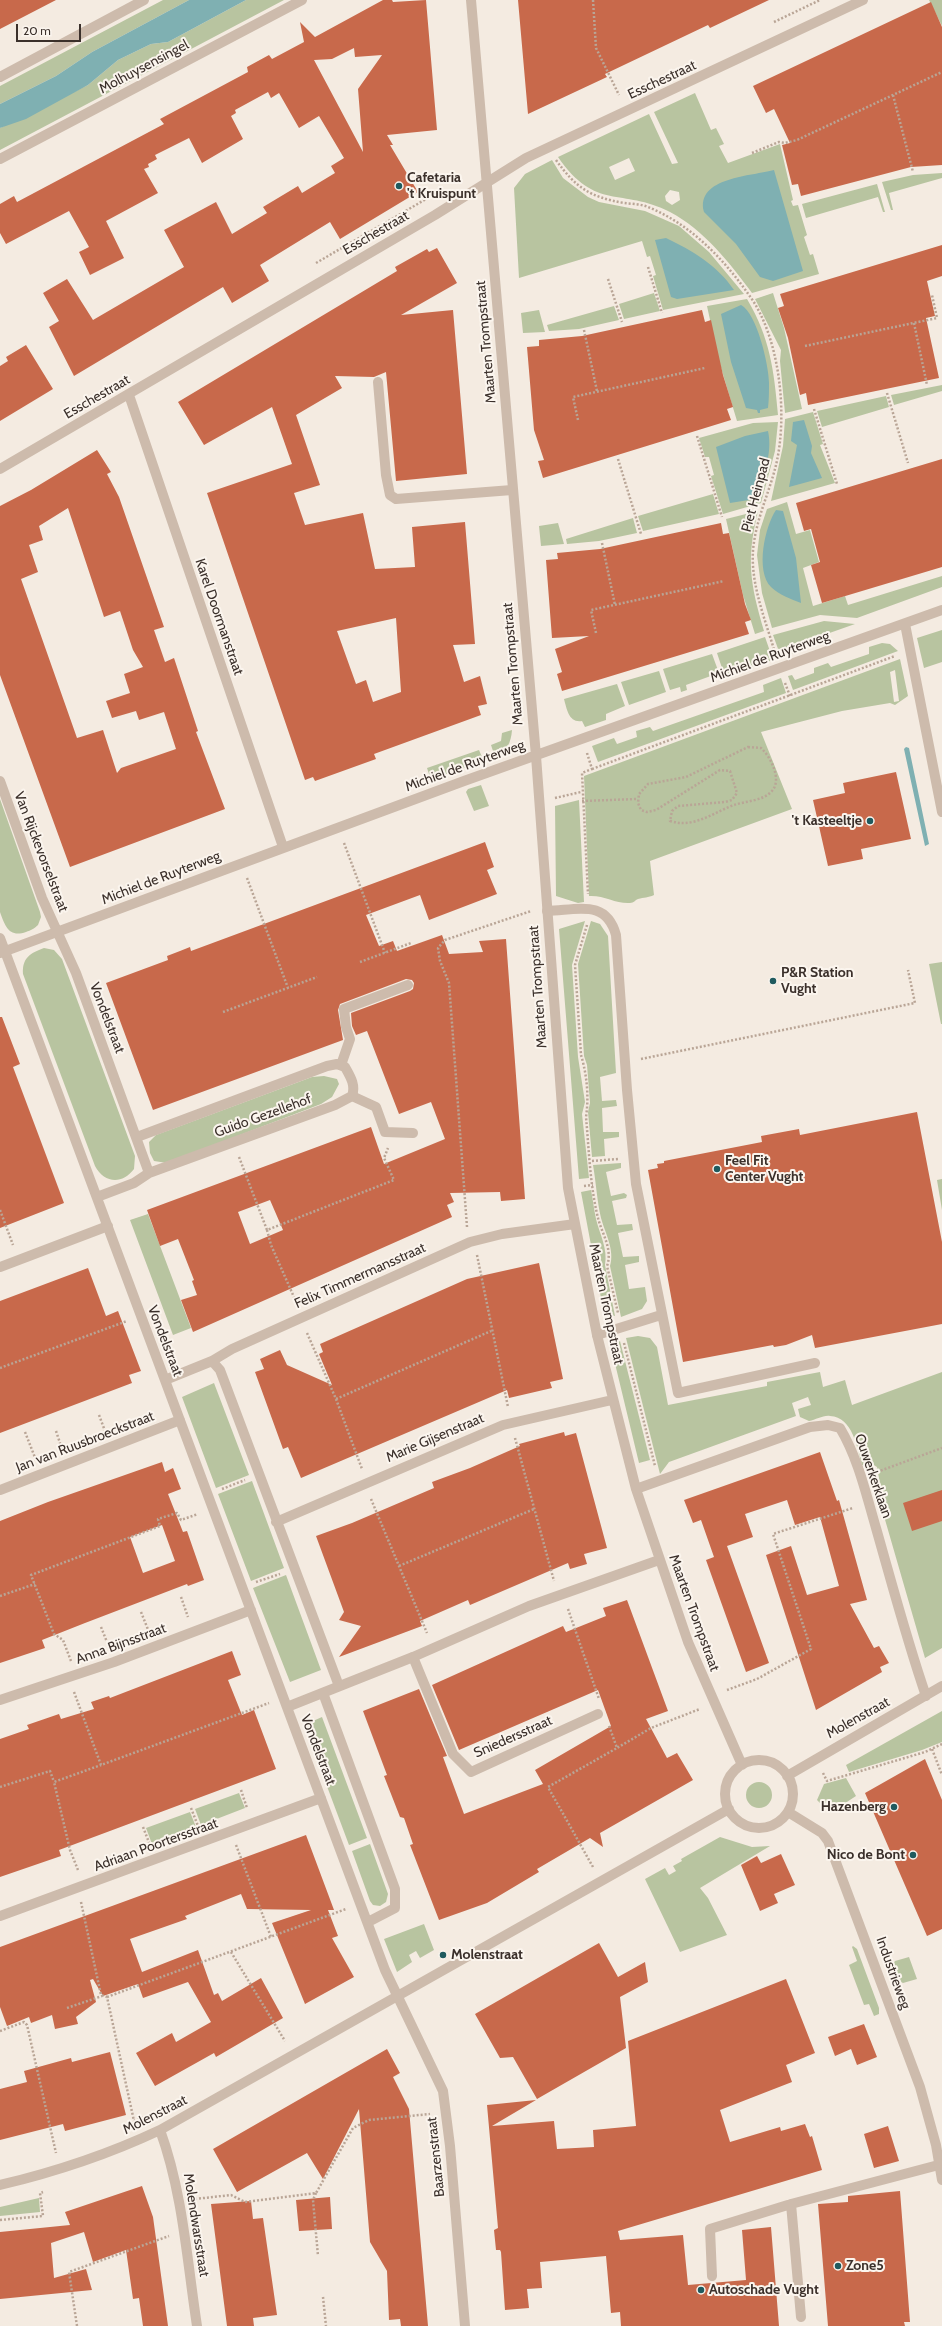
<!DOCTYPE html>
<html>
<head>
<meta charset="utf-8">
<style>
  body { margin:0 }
  #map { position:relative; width:942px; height:2326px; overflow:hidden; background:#f4ebe1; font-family:Cabin,sans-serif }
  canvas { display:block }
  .scale { position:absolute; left:16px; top:24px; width:65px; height:18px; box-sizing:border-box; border:2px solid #3b302b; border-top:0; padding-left:5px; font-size:12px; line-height:14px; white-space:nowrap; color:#3b302b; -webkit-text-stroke:3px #fbf5ee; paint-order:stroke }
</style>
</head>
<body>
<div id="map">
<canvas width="942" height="2326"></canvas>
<div class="scale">20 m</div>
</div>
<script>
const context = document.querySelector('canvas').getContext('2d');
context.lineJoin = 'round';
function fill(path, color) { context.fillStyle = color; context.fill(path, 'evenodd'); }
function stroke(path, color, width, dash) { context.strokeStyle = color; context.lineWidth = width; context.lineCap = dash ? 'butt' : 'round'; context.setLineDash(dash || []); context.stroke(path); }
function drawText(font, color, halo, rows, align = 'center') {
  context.font = font + ' Cabin,sans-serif'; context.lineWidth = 4; context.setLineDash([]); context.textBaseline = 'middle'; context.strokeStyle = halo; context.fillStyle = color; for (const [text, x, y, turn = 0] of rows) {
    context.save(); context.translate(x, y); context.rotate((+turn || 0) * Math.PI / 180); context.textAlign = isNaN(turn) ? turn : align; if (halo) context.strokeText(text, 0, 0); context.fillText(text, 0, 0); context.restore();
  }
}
const green = new Path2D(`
  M163 0H189L92 52 56 76 0 104V86Z
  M246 0H284L0 150V128L88 85 118 60 151 44 168 42Z
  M929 0H942V26Z
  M695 93 711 130 716 128 724 144 719 146 728 163 780 144 793 200 791 201 793 206 798 205 807 235 804 237 810 255 813 254 819 274 752 293C730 263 704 230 670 212 621 187 596 212 558 157L649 114 672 164 678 163 654 112ZM629 158 635 171 615 180 609 167ZM670 190 679 192 680 200 672 205 666 201 665 196Z
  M552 160 563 178 588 197 599 202 645 211 679 226 709 252 744 294 663 310 653 276 656 275 650 256 647 257 642 241 519 278 514 188 525 174Z
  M942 173V178L889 193 893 210H891L882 182 913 175Z
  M877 184 885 212H883L878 197 806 218 802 204Z
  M654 293 660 311 624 319 619 304Z
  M773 293 784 328 802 409 785 413 780 361 781 350 755 299Z
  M747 299C770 338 774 370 778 415L737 421 719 361 707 306Z
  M614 306 619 320 579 329 549 331 547 325Z
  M539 310 545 332 523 333 521 313Z
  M942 385V391L894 405 891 395Z
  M886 396 889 407 822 427 817 411Z
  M813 412 823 444 820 445 835 483 771 501 783 446 785 419Z
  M778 422 775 451 761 503 723 514 711 476 714 475 709 457H705L699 438 753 423Z
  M713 494 719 514 643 531 638 516Z
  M787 502 796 534 810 530 819 562 803 568 813 606 845 596 848 605 942 576V587L857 618 820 615 772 628 762 593 757 555 760 530 767 509Z
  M758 511C746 560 750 583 764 631L755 634 743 595 726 519Z
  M633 518 637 533 599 541 567 544 566 539Z
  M558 523 564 544 541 546 539 526Z
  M824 621 855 624 804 642V650L781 657 773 635Z
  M942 630V662L924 668 917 638Z
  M765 637 773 660 725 677 717 653Z
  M882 643 890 644 898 651 793 690 788 676 792 675 795 680 814 673V668L828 663 831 667 869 654V647Z
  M712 654 719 673 686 685 687 690 681 692 680 687 670 690 663 669Z
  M900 659 908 696 895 705 890 703 842 711 761 732 792 809 650 861 654 895C648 898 644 897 638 899 635 900 634 903 630 903 616 904 604 895 589 896L584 776ZM895 670 899 701 894 702 890 672Z
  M659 671 666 692 629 705 621 682Z
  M781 678 786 693 598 762 592 746 614 738 617 744 637 737 636 731 650 727 653 731 764 692 763 685Z
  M617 684 625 706 606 714V720L585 727 582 721C569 723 567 710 564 699Z
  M512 730C511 743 507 751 495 757L491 745 501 741 502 733Z
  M479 750 482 757 476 759 478 763 431 780 427 768Z
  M481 785 489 806 474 811 466 792 468 789Z
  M0 799 40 912 41 917 38 925C34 929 31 930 26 932 9 938 5 926 0 912Z
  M579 800 584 902 578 903 556 896 555 806Z
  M585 921 572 965 578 1057 585 1102 582 1114 589 1178 579 1179 559 929Z
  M591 921 600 924 608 936 616 1073 600 1077 602 1101 616 1100 617 1106 602 1108 603 1132H619V1137L604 1139 605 1156 592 1157 588 1112 590 1103 587 1065 584 1056 578 964Z
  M44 948 54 950 62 959 135 1156 134 1169C122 1185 104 1183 95 1166L23 974C22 958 30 953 44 948Z
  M942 962V1024H941L929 964Z
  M324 1076 337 1079 339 1084 332 1097 321 1104 167 1163 154 1161 150 1153 149 1142 156 1135 312 1077Z
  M621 1163V1168L606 1172 611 1196 624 1193 627 1195 626 1198 612 1201 617 1225 632 1224 633 1230 618 1233 623 1257 639 1256V1262L625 1265 629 1289 645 1287 647 1301 642 1309 621 1317 610 1266C615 1250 605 1233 601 1218 597 1201 596 1182 593 1165Z
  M942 1179V1210L937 1180Z
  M591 1190C593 1200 594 1210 596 1219 600 1235 608 1249 605 1265L615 1316 604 1314 581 1192Z
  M148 1214 191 1328 173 1335 130 1220Z
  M638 1336 650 1338 657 1347 668 1405 767 1386V1382L820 1372 823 1387 845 1380 852 1405 942 1372V1648L925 1658 875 1485 879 1478 877 1467 869 1462 870 1468 862 1465C857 1448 853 1417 830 1416 823 1415 816 1420 809 1421L800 1417 798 1409 811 1405 808 1397 792 1403 796 1416 669 1462 660 1474 626 1338Z
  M620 1341 650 1460 639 1463 611 1347Z
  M214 1383 249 1475 216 1488 182 1397Z
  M252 1481 284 1568 251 1581 218 1494Z
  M286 1575 321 1670 290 1682 253 1588Z
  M942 1711V1742L922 1750 849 1772 846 1765Z
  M322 1717 367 1838 349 1845 304 1725Z
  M846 1778 856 1796 830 1813 817 1800 824 1784Z
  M746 1795a13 13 0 1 1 26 0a13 13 0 1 1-26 0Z
  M239 1793 245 1808 201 1825 195 1809Z
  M190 1812 196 1827 152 1844 146 1828Z
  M720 1837 752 1847 770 1846 700 1888 708 1898 727 1935 680 1952 645 1879 665 1868 669 1875 676 1871 673 1866 682 1861 681 1859Z
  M370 1844 388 1894 386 1902 380 1906 373 1905 370 1901 352 1851Z
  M424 1924 434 1950 420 1958 416 1951 409 1955 412 1962 397 1972 384 1939Z
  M853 1946 857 1949 879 2008V2014L874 2016 869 2004 864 2005 849 1965 857 1961 852 1947Z
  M909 1957 917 1979 903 1983 893 1978 890 1969 895 1961Z
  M39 2198 40 2212 0 2216V2207Z`);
const water = new Path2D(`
  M189 0H246L168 42 151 44 118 60 88 85 26 119 0 128V104L56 76 92 52Z
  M774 170 803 271 773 281 760 277 736 244 704 212C695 177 753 176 774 170Z
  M666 238C693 251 717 265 734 290L677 299 671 297 655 240Z
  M741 305C757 313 769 366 769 383 769 391 769 399 768 408L760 410V413H758L757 410 746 408 731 362 721 314Z
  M804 420 812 446 811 453 822 478 789 487 797 445 791 441 793 422Z
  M768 431C773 454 763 477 755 499L730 503 716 447 745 436Z
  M776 510 783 511 796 558 801 603C791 599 779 595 771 587 755 571 765 526 776 510Z
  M906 747 909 748 929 844 925 846 904 749Z`);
const building = new Path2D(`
  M0 0H56L0 29Z
  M383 0H392L393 2 426 0 437 130 387 135 393 145H390L418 192 340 239 330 222 260 265 269 281 232 303 223 287 74 376 49 327 59 321 43 293 67 279 93 320 184 267 164 230 216 202 232 234 267 213 263 207 298 186 302 193 335 173 331 166 344 158 319 116 299 128 279 93 271 98 268 92 235 110 236 113 231 116 243 139 202 163 189 138 155 155 157 159 148 164 149 167 144 169 158 193 106 221 124 258 90 275 79 252 89 247 69 211 6 244 0 233V204L14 196 17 202 164 124 160 119 248 72 247 67 269 55 272 59 304 42 300 22 315 37ZM354 48 355 57 382 55 358 89 363 152 314 60 332 59Z
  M518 0H769L710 28 708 25 605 74 607 77 528 114Z
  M931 2 942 27V165L911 167 801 196 798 184 792 185 782 145 790 143 774 109 766 113 753 86Z
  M942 245V276L927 281 935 316 926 318 939 378 808 405 806 393 800 395 788 338 778 308 784 306 780 294Z
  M437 248 457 283 401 315 453 310 467 474 396 481 386 372 374 377 335 376 342 388 296 415 320 485 294 493 305 525 363 513 375 569 415 567 412 527 465 522 475 644 453 645 464 682 480 676 487 704 478 706 481 715 374 754 376 759 315 781 313 777 305 780 207 493 292 464 272 407 204 445 178 402 397 271 395 267 427 249 429 252ZM396 618 401 692 373 702 366 680 356 684 337 631Z
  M702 310 705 322 711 320 723 375 733 407 727 409 731 420 543 478 538 461 544 460 534 430 527 347 539 346V340L582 336Z
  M26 345 53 389 0 421V366L8 361 6 357Z
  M97 450 111 472 107 474 119 497 164 627 154 630 165 662 174 658 198 731 196 732 225 809 70 867 0 675V506L31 490ZM68 508 104 617 120 611 133 650 143 667 124 674 130 693 106 701 112 718 136 711 139 720 164 712 176 749 121 768 117 773 103 730 77 738 21 579 38 572 29 545 43 540 39 526Z
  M942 459V567L822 603 811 565 820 562 811 529 804 531 796 503Z
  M721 523 723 534 729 533 745 604 751 620 745 622 749 634 562 691 557 674 562 672 555 649 589 636 552 638 546 560 558 559 557 553 600 549Z
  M896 772 911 839 861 849 863 859 828 866 813 800 845 793 843 783Z
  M485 842 494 867 487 870 497 894 429 920 420 895 366 915 379 946 393 941 397 951 442 935 449 954 483 952 479 941 506 939 525 1199 501 1201 500 1192 450 1193 454 1202 447 1205 452 1217 193 1332 181 1300 197 1295 192 1281 194 1280 178 1239 160 1246 147 1210 371 1127 384 1164 445 1139 431 1102 399 1114 367 1031 356 1035 352 1026 351 1013 410 991 413 989 414 983 412 980 406 979 340 1004 338 1010 343 1040 153 1110 106 983 168 960 167 956 180 951 190 947 191 951ZM270 1200 283 1230 250 1244 238 1212Z
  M0 1017H2L20 1064 13 1067 64 1203 0 1228Z
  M917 1112 942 1242V1324L815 1348 812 1335 786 1345 774 1347 773 1345 683 1362 648 1170 658 1168 657 1164 664 1163V1161L762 1142 761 1136 799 1129 800 1135Z
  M539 1263 563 1379 550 1382 552 1388 509 1398 507 1390 301 1478 288 1447 283 1449 255 1372 264 1369 260 1359 280 1350 287 1365 332 1385 319 1354 323 1352 320 1344 467 1279Z
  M88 1268 106 1316 118 1311 141 1371 129 1375 132 1383 0 1433V1301Z
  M564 1432 565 1436 576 1433 607 1548 584 1554 587 1564 570 1569 568 1563 470 1605 468 1600 420 1621 422 1626 339 1657 361 1626 339 1620 344 1612 316 1536 352 1523 434 1488 432 1482 470 1468 520 1446 519 1444Z
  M820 1452 837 1501 839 1500 867 1600 850 1604 874 1648 879 1646 889 1663 880 1667 882 1672 816 1710 766 1555 791 1546 807 1595 839 1586 820 1517 795 1525 787 1500 745 1514 753 1537 727 1546 769 1663 746 1672 706 1560 714 1557 701 1520 693 1523 684 1500Z
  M162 1462 165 1472 173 1468 181 1489 168 1494 183 1532 187 1531 204 1580 188 1586 187 1584 85 1623 42 1640 45 1648 0 1663V1521L48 1502ZM162 1525 175 1561 143 1573 130 1537Z
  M942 1490V1521L912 1531 903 1503Z
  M627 1600 668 1711 646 1719 667 1758 677 1753 693 1780 600 1833 603 1847 590 1838 537 1869 539 1872 487 1903 439 1920 410 1845 413 1844 404 1818 400 1817 384 1776 387 1775 363 1711 419 1689 447 1756 443 1757 464 1814 543 1784 535 1770 611 1726 598 1690 459 1750 432 1685 563 1626 566 1632 606 1616 603 1608Z
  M232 1651 241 1675 228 1680 242 1715 254 1710 276 1769 59 1850 61 1856 0 1877V1739L29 1729 27 1725 59 1714 61 1719 94 1709 91 1702 109 1696 110 1698Z
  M925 1759 942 1800V1929L927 1936 865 1793Z
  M306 1835 334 1910H328L338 1936 332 1938 354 1977 305 2004 272 1923 311 1910 247 1909 241 1894 185 1916 187 1919 130 1939 142 1972 198 1950 214 1995 218 1993 222 2001 261 1978 283 2018 216 2057 214 2053 155 2086 136 2053 172 2033 176 2042 211 2022 188 1982 143 1998 138 1984 103 1996 93 1979 90 1980 96 2002 76 2017 78 2024 55 2029 52 2015 31 2023 29 2017 7 2026 0 2007V1947Z
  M781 1854 795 1885 774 1894 778 1903 760 1911 741 1865 757 1856 761 1863Z
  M599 1943 618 1977 645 1962 648 1982 620 1997 626 2048 537 2099 513 2057 500 2058 475 2014Z
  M786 1979 815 2053 786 2065 792 2082 720 2110 730 2142 780 2127 781 2131 805 2124 810 2137 812 2136 822 2170 618 2231 620 2240 683 2235 688 2285 746 2280 742 2230 771 2227 779 2326H621L620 2312 611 2313 606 2256 540 2262 542 2288 527 2289 529 2308 505 2310 501 2252 500 2250H496L494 2230 498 2228 487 2105 536 2100 492 2126 554 2121 557 2149 594 2147 593 2130 636 2126 628 2041Z
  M864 2024 877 2057 857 2065 851 2049 835 2056 828 2037Z
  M387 2049 400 2073 393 2077 409 2109 428 2326H401L400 2319 389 2320 387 2271 370 2242 359 2109 323 2179 307 2153 237 2192 213 2149Z
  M110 2052 126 2115 65 2131 63 2124 0 2140V2089L27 2082 24 2071 71 2058 72 2062Z
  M888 2126 899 2161 874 2168 864 2134Z
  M142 2186 153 2217 168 2326H143L139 2298 133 2299 126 2250 93 2262 84 2232 51 2243 54 2278 86 2269 92 2290 0 2299V2232L70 2225 65 2212Z
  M900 2191 910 2322H904L905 2326H828L818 2204 848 2202V2196Z
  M330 2197 332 2229 299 2231 296 2200Z
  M251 2201 253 2219 263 2218 277 2315 253 2318 254 2326H227L211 2204Z`);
const path = new Path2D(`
  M593 0 596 48 619 95
  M774 22 820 0
  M893 95 913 172
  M752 153 779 142 785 143 797 140 942 72
  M556 160C576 188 590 197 624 203 632 204 641 204 648 207 690 224 723 258 749 295 780 337 788 415 776 465 770 490 758 515 754 542 748 579 765 618 775 653
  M316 263 433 195
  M648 267 662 313
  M608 279 622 322
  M914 323 927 385
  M584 330 597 391
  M805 346 937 318 932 295
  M887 393 908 463
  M814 409 837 484
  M578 420 573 397 705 368
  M697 436 722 517
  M618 459 641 534
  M602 543 615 605
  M596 633 591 610 724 581
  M785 683 790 696
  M748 747 761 748C771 757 783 781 771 792 762 801 746 801 734 805 720 810 707 819 692 822 684 824 678 823 670 821L672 811 678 806 725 802 732 800 737 793 730 771 720 770 656 810 647 812 641 810 638 803 639 794 648 784 686 777Z
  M587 753 592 769 582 773 588 894
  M592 769 895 656
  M555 798 581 792
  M582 801 637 799
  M344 843 385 953
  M247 878 288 988
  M587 925 575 965 581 1055C587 1075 589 1097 586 1117 589 1150 590 1186 598 1218 602 1234 613 1249 607 1266L618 1313
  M360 962 411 943
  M223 1012 317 977
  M641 1059 915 1003 908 970
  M239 1157 267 1230 394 1180 384 1158 388 1148
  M592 1161 618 1159
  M584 1186 593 1185
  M0 1210 13 1245
  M467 1227 449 983 440 961 438 948 445 940 531 911
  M267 1230 271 1245 297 1304
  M477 1255 508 1407
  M307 1333 336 1399 362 1469
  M624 1343 655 1466
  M0 1368 127 1321
  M336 1399 491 1331
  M99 1415 105 1431
  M56 1431 62 1449
  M25 1432 36 1460
  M515 1438 554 1581
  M877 1472 942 1448
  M222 1489 245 1480
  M371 1499 427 1633
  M399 1566 534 1509
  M256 1582 280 1574
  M0 1596 35 1584
  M181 1597 188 1617
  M568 1609 599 1699
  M141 1612 149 1632
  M101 1627 109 1647
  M71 1661 63 1640 54 1634 31 1575 160 1526 158 1519 177 1513 181 1520 198 1514
  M727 1690 757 1679 811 1649 773 1534 853 1508
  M74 1692 101 1765 269 1703
  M609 1726 617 1748 651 1728 700 1709
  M932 1749 942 1775
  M823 1773 827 1781 925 1752 942 1744
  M0 1787 50 1771 54 1782
  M241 1790 247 1808
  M191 1808 198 1826
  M143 1827 150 1845
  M236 1845 271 1937
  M593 1867 548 1787 617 1748
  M78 1870 70 1850 54 1782 101 1765
  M81 1902 101 1995 107 1997 134 2121 146 2116
  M231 1952 285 2041
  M107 1997 346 1909
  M67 2008 102 1996
  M0 2031 24 2022 27 2025 56 2153
  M316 2193 313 2200 318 2256
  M195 2199 231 2195 245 2202 316 2193 353 2128 369 2120 430 2114
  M0 2220 43 2216 40 2193 43 2192
  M323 2297 326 2326
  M77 2326 69 2272 169 2236`);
const lane = new Path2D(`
  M378 382 386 475 390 495 396 499 512 490
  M547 911C578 910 606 899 616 935L627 1090 636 1184 678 1393 815 1363
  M341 1065 350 1039 346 1027 344 1009 408 985
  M352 1096 376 1107 385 1132 413 1133
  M597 1335 661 1315
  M413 1657 453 1754 471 1772 598 1714
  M791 2204 801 2317
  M712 2276 710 2229 791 2204 942 2164`);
const street = new Path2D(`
  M471 0 536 756 568 1188 597 1335 636 1489 688 1642 742 1765
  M0 77 144 0
  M0 159 302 0
  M129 395 283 847
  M0 469 435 215 526 158 863 0
  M905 624 942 812
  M0 781 42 898 76 973 149 1173 134 1183 97 1197
  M0 938 385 1970 443 2091 450 2146 465 2326
  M0 953 464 781 942 610
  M137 1137 327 1066 337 1064 345 1067C350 1076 356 1085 352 1096L335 1105 149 1173
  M0 1267 108 1226
  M212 1361 220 1370 339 1686
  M165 1380 212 1361 232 1349 470 1242 502 1234 575 1224
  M636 1489 810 1427 828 1425 840 1428C858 1458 866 1494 876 1528 892 1584 907 1641 926 1696
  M0 1490 180 1420
  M276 1522 503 1425 612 1400
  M323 1693 395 1889V1908L368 1922
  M0 1700 114 1662 251 1610
  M287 1707 413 1657 529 1606 659 1560
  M725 1794a34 34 0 1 1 68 0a34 34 0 1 1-68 0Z
  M787 1776 942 1686
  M788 1812 822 1833 828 1841 920 2087 936 2145 942 2180
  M0 1916 321 1798
  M160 2130C183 2193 187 2261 197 2326
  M0 2185C55 2172 109 2154 160 2130L729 1809`);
const markers = [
  [399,186,4,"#1f5a5e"],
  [870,821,4,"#1f5a5e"],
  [773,981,4,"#1f5a5e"],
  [717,1169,4,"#1f5a5e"],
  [894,1807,4,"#1f5a5e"],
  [913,1855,4,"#1f5a5e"],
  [443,1955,4,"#1f5a5e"],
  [838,2266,4,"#1f5a5e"],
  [701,2290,4,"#1f5a5e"]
];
const streetNames = [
  ["Molhuysensingel",144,67,-28],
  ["Esschestraat",662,80,-25],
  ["Esschestraat",376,233,-30],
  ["Maarten Trompstraat",486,342,-95],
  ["Esschestraat",97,397,-30],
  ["Piet Heinpad",756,495,-75],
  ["Karel Doormanstraat",219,617,71],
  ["Michiel de Ruyterweg",770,657,-20],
  ["Maarten Trompstraat",513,664,-95],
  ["Michiel de Ruyterweg",465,766,-20],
  ["Van Rijckevorselstraat",41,852,69],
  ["Michiel de Ruyterweg",161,878,-21],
  ["Maarten Trompstraat",538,987,-94],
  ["Vondelstraat",107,1018,69],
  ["Guido Gezellehof",263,1116,-20],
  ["Felix Timmermansstraat",360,1276,-24],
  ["Maarten Trompstraat",606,1304,78],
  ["Vondelstraat",165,1341,69],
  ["Marie Gijsenstraat",435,1438,-23],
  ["Jan van Ruusbroeckstraat",85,1442,-21],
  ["Ouwerkerklaan",873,1476,71],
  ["Maarten Trompstraat",694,1613,70],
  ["Anna Bijnsstraat",121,1644,-20],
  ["Molenstraat",858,1718,-29],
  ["Sniedersstraat",513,1737,-24],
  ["Vondelstraat",318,1750,69],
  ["Adriaan Poortersstraat",156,1845,-20],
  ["Industrieweg",893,1973,70],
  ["Molenstraat",155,2115,-27],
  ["Baarzenstraat",436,2157,-96],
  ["Molendwarsstraat",196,2225,81]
];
const poiNames = [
  ["Cafetaria",407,178],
  ["'t Kruispunt",407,194],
  ["'t Kasteeltje",862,821,"right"],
  ["P&R Station",781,973],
  ["Vught",781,989],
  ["Feel Fit",725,1161],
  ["Center Vught",725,1177],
  ["Hazenberg",886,1807,"right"],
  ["Nico de Bont",905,1855,"right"],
  ["Molenstraat",451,1955],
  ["Zone5",846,2266],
  ["Autoschade Vught",709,2290]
];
fill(green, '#b8c4a0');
fill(water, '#7fb0b2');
fill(building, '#c8694b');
stroke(path, '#b9a596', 2.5, [2, 2]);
stroke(lane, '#cdbbac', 10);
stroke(street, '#cdbbac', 10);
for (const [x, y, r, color] of markers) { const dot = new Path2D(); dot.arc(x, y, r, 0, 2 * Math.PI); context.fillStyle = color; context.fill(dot); stroke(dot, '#fbf5ee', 1.5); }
drawText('14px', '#3b302b', '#fbf5ee', streetNames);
drawText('bold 14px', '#3b302b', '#fbf5ee', poiNames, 'left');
</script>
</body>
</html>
